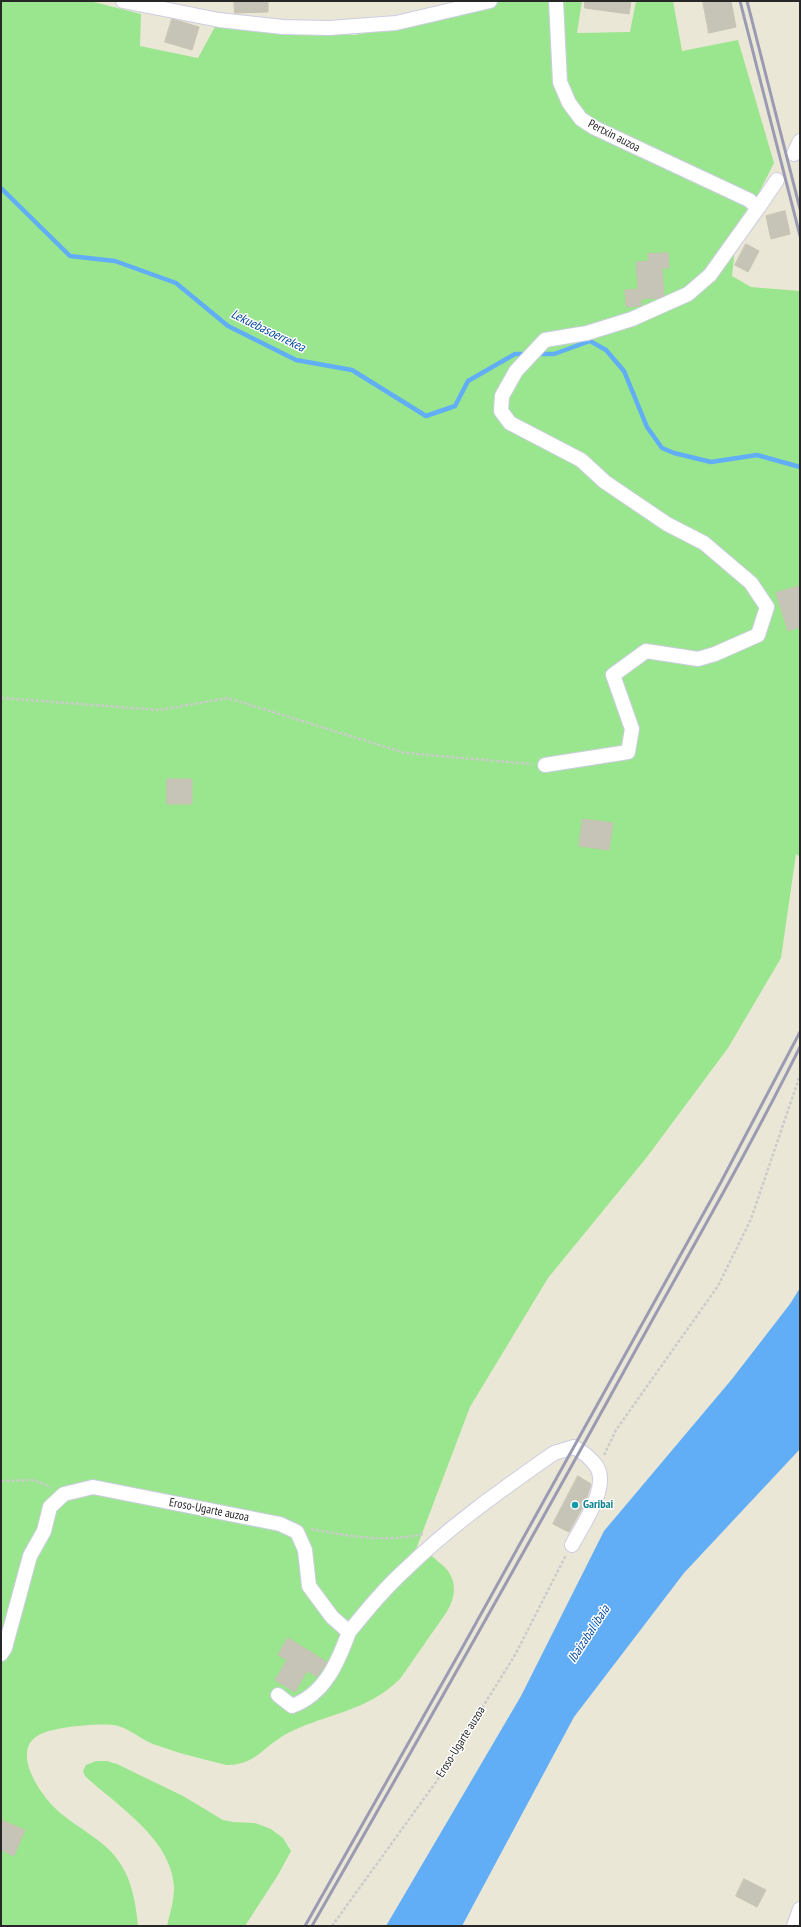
<!DOCTYPE html>
<html>
<head>
<meta charset="utf-8">
<style>
  body { margin:0 }
  #map { position:relative; width:801px; height:1927px; overflow:hidden; background:#ebe7d7; font-family:"PT Sans Narrow",sans-serif }
  canvas { display:block }
  .frame { position:absolute; inset:0; border:2px solid #272727; pointer-events:none }
</style>
</head>
<body>
<div id="map">
<canvas width="801" height="1927"></canvas>
<div class="frame"></div>
</div>
<script>
const context = document.querySelector('canvas').getContext('2d');
context.lineJoin = 'round';
function fill(path, color) { context.fillStyle = color; context.fill(path, 'evenodd'); }
function stroke(path, color, width, dash) { context.strokeStyle = color; context.lineWidth = width; context.lineCap = dash ? 'butt' : 'round'; context.setLineDash(dash || []); context.stroke(path); }
function drawText(font, color, halo, rows, align = 'center') {
  context.font = font + ' "PT Sans Narrow",sans-serif'; context.lineWidth = 3; context.setLineDash([]); context.textBaseline = 'middle'; context.strokeStyle = halo; context.fillStyle = color; for (const [text, x, y, turn = 0] of rows) {
    context.save(); context.translate(x, y); context.rotate((+turn || 0) * Math.PI / 180); context.textAlign = isNaN(turn) ? turn : align; if (halo) context.strokeText(text, 0, 0); context.fillText(text, 0, 0); context.restore();
  }
}
const green = new Path2D(`
  M1 1H90L141 14 140 46 198 58 217 23 355 35 474 10 499 1H582L577 33 630 32 636 1H673L682 51 738 40 774 163 736 238 732 276 751 287 800 291V857L796 854 781 958 728 1048 647 1157 548 1278 470 1407 415 1552C420 1553 426 1553 430 1555 434 1557 437 1561 440 1563 458 1577 457 1596 446 1613L400 1679C366 1712 329 1713 290 1732 265 1744 256 1766 226 1765 204 1759 180 1754 159 1746 144 1742 132 1730 118 1726 104 1722 60 1727 46 1732 7 1744 37 1790 55 1808 75 1828 104 1838 120 1863 132 1881 136 1904 138 1926H1Z
  M96 1761H107L117 1764 183 1796 223 1820 233 1822 255 1823 271 1829 283 1838 291 1851 278 1875 245 1926H167C170 1913 174 1901 174 1887 172 1839 116 1805 85 1776L83 1771 86 1765Z`);
const water = new Path2D(`
  M800 1288V1449L684 1573 574 1717 462 1926H386L521 1696 604 1531 732 1379 790 1304Z`);
const stream = new Path2D(`
  M1 188 70 256 115 261 176 283 228 326 296 360 352 370 426 416 455 406 468 381 515 354H527
  M536 354H554L590 341 606 350 624 371 647 427 662 448 674 453 711 462 757 455 800 467`);
const building = new Path2D(`
  M234 1H268V12L235 13Z
  M585 1H631L629 14 585 8Z
  M703 1H731L736 27 709 33Z
  M172 19 199 27 192 50 165 42Z
  M785 211 790 234 771 239 766 216Z
  M746 244 759 251 748 272 735 265Z
  M668 253 669 268H662L664 296 659 298 641 299V306L626 307 625 290 638 289 636 262 649 261 648 254Z
  M800 586V627L788 631 776 593Z
  M167 779H192V804H167Z
  M583 819 613 823 609 850 579 846Z
  M578 1476 591 1484 585 1503 569 1532 553 1524Z
  M288 1638 327 1662 317 1677 307 1671 295 1692 275 1680 287 1660 278 1655Z
  M1 1820 25 1830 14 1856 1 1850Z
  M744 1879 766 1890 757 1907 736 1896Z`);
const path = new Path2D(`
  M1 698 159 710 228 698 405 753 532 764
  M604 1455 616 1430 718 1286 751 1219 800 1075
  M1 1481 33 1480 51 1487
  M311 1529C349 1536 385 1543 423 1534
  M332 1926 436 1782 515 1655 566 1555`);
const minor = new Path2D(`
  M123 1 219 20 283 27 329 28 396 23 490 1
  M794 154 800 141
  M758 208 777 180
  M545 765 628 752 632 729 613 675 646 651 698 659 715 654 758 635 767 607 751 583 704 543 667 524 605 482 581 460 510 423 501 411 502 396 516 371 545 340 587 333 632 319 688 294 710 275 758 208 749 200 595 128 581 119 569 103 560 82 556 1
  M349 1632C367 1610 385 1588 406 1569 451 1525 503 1489 554 1453L574 1447C583 1452 591 1458 597 1467 609 1488 582 1526 572 1545
  M1 1654 5 1648 30 1556 44 1531 50 1507 64 1494 93 1487 280 1524 297 1532 305 1550 309 1586 332 1617 349 1632C338 1662 325 1694 292 1706L278 1695
  M794 1926 800 1909`);
const rail = new Path2D(`
  M740 1 800 236
  M747 1 800 209
  M305 1926 461 1650 721 1182 800 1032
  M312 1926C422 1733 532 1539 639 1344 693 1246 750 1148 800 1047`);
const markers = [
  [575,1505,4,"#0f9aa8"]
];
const streetNames = [
  ["Pertxin auzoa",614,136,27],
  ["Eroso-Ugarte auzoa",209,1510,11],
  ["Eroso-Ugarte auzoa",461,1742,-58]
];
const cultureNames = [
  ["Garibai",583,1505]
];
const waterNames = [
  ["Lekuebasoerrekea",268,331,26],
  ["Ibaizabal ibaia",589,1634,-57]
];
fill(green, '#9ae68e');
fill(water, '#61aef6');
stroke(stream, '#61aef6', 4.5);
fill(building, '#c6c3b7');
stroke(building, '#c6c3b1', 1);
stroke(minor, '#cdcce2', 16);
stroke(path, '#cbcbcb', 2.5, [3, 2]);
stroke(minor, '#fff', 14);
stroke(rail, '#9b9ab3', 3);
for (const [x, y, r, color] of markers) { const dot = new Path2D(); dot.arc(x, y, r, 0, 2 * Math.PI); context.fillStyle = color; context.fill(dot); stroke(dot, '#fff', 1.5); }
drawText('12px', '#272727', '#fff', streetNames);
drawText('bold 12px', '#0d838f', '#fff', cultureNames, 'left');
drawText('italic 13px', '#05489d', '#fff', waterNames);
</script>
</body>
</html>
